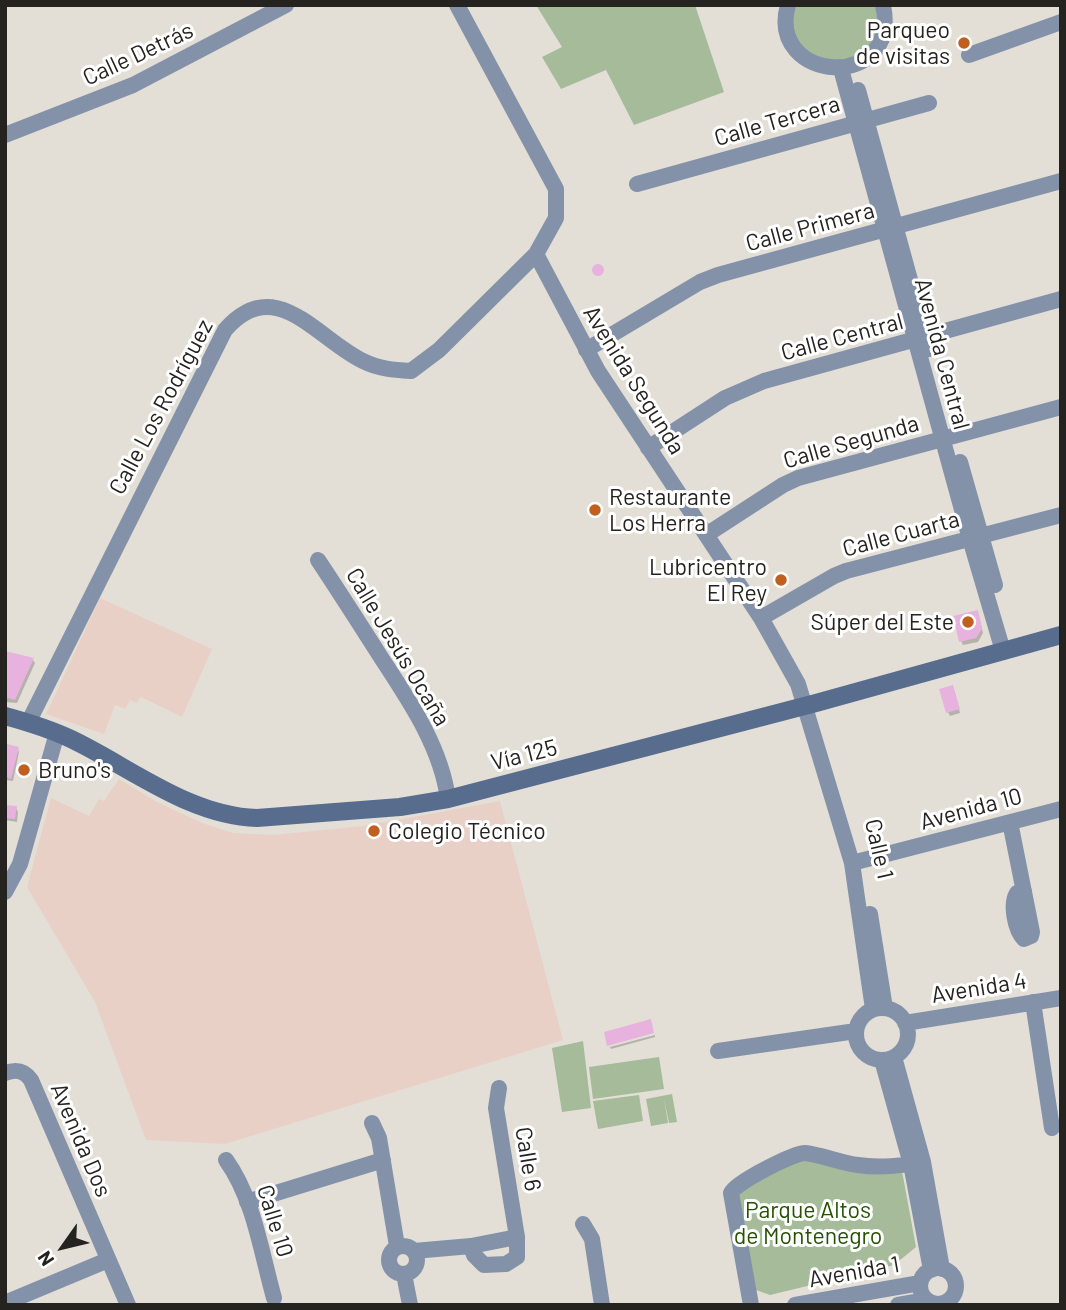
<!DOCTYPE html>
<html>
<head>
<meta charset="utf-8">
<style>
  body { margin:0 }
  #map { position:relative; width:1066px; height:1310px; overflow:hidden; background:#e3dfd7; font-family:Barlow,sans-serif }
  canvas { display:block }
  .frame { position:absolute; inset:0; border:7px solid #252320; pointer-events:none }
  .north { position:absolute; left:28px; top:1212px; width:70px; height:70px; -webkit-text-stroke:5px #fff; paint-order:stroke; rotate:236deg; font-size:19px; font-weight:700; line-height:28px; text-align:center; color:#252320 }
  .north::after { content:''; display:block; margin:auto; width:24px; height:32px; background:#252320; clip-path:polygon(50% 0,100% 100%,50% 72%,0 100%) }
</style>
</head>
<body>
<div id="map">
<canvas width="1066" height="1310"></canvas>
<div class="frame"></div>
<div class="north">N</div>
</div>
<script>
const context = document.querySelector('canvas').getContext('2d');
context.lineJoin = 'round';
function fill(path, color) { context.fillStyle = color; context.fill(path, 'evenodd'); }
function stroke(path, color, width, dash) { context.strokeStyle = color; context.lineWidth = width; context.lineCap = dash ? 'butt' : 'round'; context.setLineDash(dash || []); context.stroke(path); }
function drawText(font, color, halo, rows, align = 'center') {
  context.font = font + ' Barlow,sans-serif'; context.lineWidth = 6; context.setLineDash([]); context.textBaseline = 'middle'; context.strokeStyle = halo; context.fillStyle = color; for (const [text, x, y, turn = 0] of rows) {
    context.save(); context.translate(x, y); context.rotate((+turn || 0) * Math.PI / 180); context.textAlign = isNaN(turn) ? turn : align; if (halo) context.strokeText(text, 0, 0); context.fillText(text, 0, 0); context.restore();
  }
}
const education = new Path2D(`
  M100 598 212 649 182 717 141 697 137 703 130 700 125 709 115 705 104 734 46 714Z
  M119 779 157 802 202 823 233 833 273 835 364 826 500 801 563 1040 225 1144 146 1140 95 1002 27 887 51 798 89 816 99 799 104 801Z`);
const green = new Path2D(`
  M536 5H695L724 92 634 125 606 70 561 89 542 57 562 47Z
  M794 5H876L877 32 871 45 848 62 819 60 797 42 792 28Z
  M583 1041 591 1108 562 1112 552 1048Z
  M659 1057 664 1089 593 1099 589 1067Z
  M672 1094 677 1122 669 1123 664 1099 668 1123 651 1126 646 1099Z
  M639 1095 643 1121 598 1129 593 1101Z
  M802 1159 902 1171 916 1247 894 1265 770 1295 756 1290 738 1190Z`);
const shadow = new Path2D(`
  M593.5 271a4.5 4.5 0 1 1 9 0a4.5 4.5 0 1 1-9 0Z
  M979 616 983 633 978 642 963 645 961 641Z
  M5 653 33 660 35 663 17 703 5 702Z
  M954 690 960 713 950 716 948 712Z
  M8 746 17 748 19 752 13 781 5 780Z
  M5 806 16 808 18 812 17 822 5 820Z
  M655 1035V1037L611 1049 610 1047Z`);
const building = new Path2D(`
  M592 270a6 6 0 1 1 12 0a6 6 0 1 1-12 0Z
  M978 610 982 629 976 638 959 642 953 616Z
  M5 651 34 658 15 700 5 697Z
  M953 685 960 709 946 713 939 689Z
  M7 744 19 747 11 779 5 777Z
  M5 805 17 806 15 819 5 818Z
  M378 827V833L369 834 368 828Z
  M651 1019 654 1033 607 1046 604 1032Z`);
const minor = new Path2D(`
  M788 5C766 83 901 93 883 5
  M969 55 1061 22
  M841 69 970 539 1003 651
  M858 90 929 349
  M5 135 133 85 286 5
  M637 184 929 103
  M536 254 598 371 761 618 798 684 852 863 873 1009
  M586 350 700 282 718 275 1061 181
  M648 448 725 398 764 381 1061 299
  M960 462 995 585
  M706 535 783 485 798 478 1061 407
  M318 560C340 593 361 626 382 659 410 702 441 747 448 799
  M761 618 834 576 846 571 1061 515
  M28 723 225 330C275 272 317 339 363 361 379 369 394 370 411 371L439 350 536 254 556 218V189L457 5
  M1010 822 1032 932 1031 936 1024 939C1015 930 1010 904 1017 893L1024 891
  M852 863 1061 809
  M5 892 20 864 57 733
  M870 914 885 1008
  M1033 1002 1052 1128
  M856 1034a26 26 0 1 1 52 0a26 26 0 1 1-52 0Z
  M905 1023 1061 998
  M718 1051 856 1031
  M894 1057 923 1162 942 1269
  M882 1060 911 1164 931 1270
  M5 1073C16 1069 24 1070 31 1080L128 1305
  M372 1123 379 1138 397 1246
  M226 1160C254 1199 261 1252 274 1298
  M247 1202 383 1160
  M583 1224 592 1239 602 1305
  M389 1260a14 14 0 1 1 28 0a14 14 0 1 1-28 0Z
  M471 1246 474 1255 484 1265 506 1264 517 1257V1237L496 1108 499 1088
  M414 1251 471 1246 517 1237
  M920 1286a18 18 0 1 1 36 0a18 18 0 1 1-36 0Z
  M404 1274 410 1305
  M5 1303 108 1260
  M751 1305 731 1193C736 1182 794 1153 805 1153 823 1155 841 1163 858 1165 877 1168 904 1166 923 1162
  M795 1305 920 1283
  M898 1305 926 1300`);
const secondary = new Path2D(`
  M5 716C27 722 50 729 71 739 130 767 189 816 257 818L400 807 448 799 816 703 1061 635`);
const markers = [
  [964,43,7,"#c05f1e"],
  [595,510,7,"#c05f1e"],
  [781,580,7,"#c05f1e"],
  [968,622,7,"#c05f1e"],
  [24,770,7,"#c05f1e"],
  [374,831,7,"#c05f1e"]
];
const poiNames = [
  ["Parqueo",950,30],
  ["de visitas",950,56],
  ["Restaurante",609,497,"left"],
  ["Los Herra",609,523,"left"],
  ["Lubricentro",767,567],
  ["El Rey",767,593],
  ["Súper del Este",954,622],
  ["Bruno's",38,770,"left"],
  ["Colegio Técnico",388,831,"left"]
];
const streetNames = [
  ["Calle Detrás",138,54,-25],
  ["Calle Tercera",777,121,-16],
  ["Calle Primera",810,227,-15],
  ["Calle Central",842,337,-15],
  ["Avenida Central",942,354,75],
  ["Avenida Segunda",634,380,58],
  ["Calle Los Rodríguez",161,407,-62],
  ["Calle Segunda",851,442,-16],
  ["Calle Cuarta",901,534,-15],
  ["Calle Jesús Ocaña",398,647,59],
  ["Vía 125",524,755,-14],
  ["Avenida 10",971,809,-15],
  ["Calle 1",879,849,77],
  ["Avenida 4",979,988,-9],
  ["Avenida Dos",81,1140,67],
  ["Calle 6",528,1159,81],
  ["Calle 10",275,1221,73],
  ["Avenida 1",854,1272,-10]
];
const parkNames = [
  ["Parque Altos",808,1210],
  ["de Montenegro",808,1236]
];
fill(education, '#e8d0c7');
fill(green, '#a5bb9a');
fill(shadow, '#0003');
fill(building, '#e7b2de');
stroke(minor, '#8492a9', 16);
stroke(secondary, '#586d8e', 18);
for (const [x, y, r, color] of markers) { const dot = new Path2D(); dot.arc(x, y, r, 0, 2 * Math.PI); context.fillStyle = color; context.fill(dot); stroke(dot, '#fff', 2.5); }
drawText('23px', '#252320', '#fff', poiNames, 'right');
drawText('23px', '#252320', '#fff', streetNames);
drawText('23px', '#255100', '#fff', parkNames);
</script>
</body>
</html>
